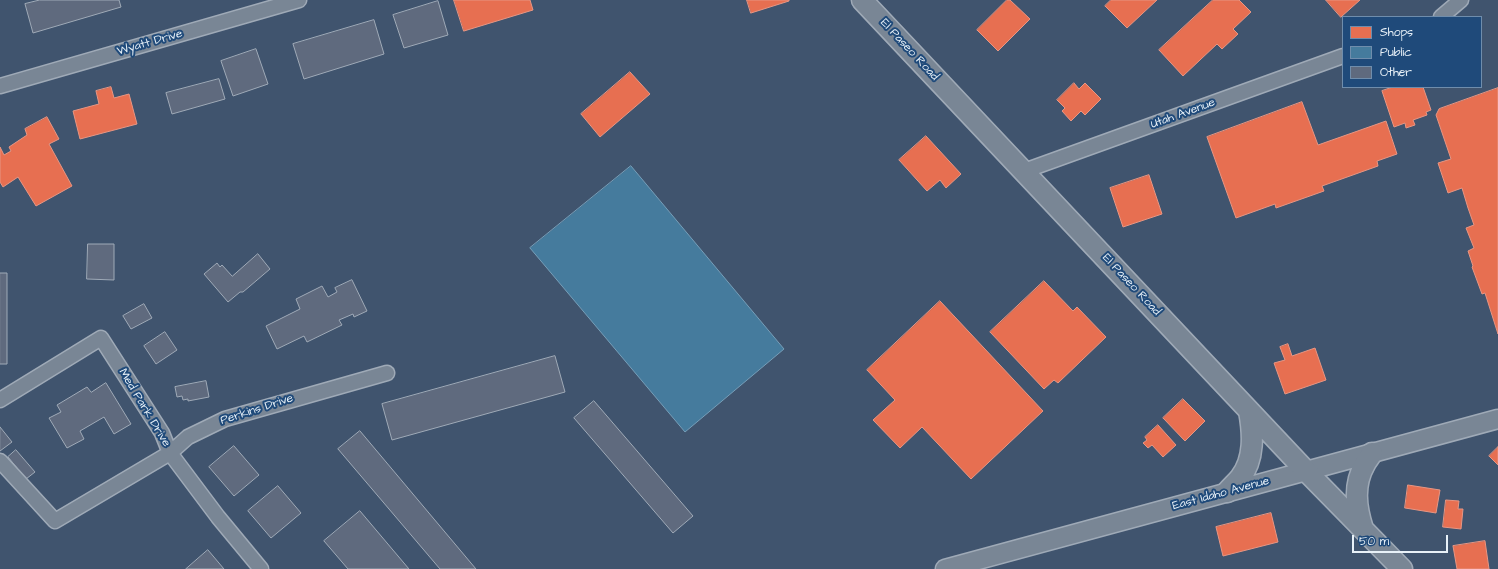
<!DOCTYPE html>
<html>
<head>
<meta charset="utf-8">
<style>
  body { margin:0 }
  #map { position:relative; width:1498px; height:569px; overflow:hidden; background:#40546e; font-family:"Architects Daughter",sans-serif }
  canvas { display:block }
  .legend { position:absolute; left:1342px; top:16px; width:140px; height:72px; box-sizing:border-box; background:#1f4a7a; border:1px solid #6f8dac; margin:0; padding:5px 7px; list-style:none; font-size:12px; color:#e8f1f8 }
  .legend li { display:flex; align-items:center; gap:8px; height:20px }
  .legend b { width:20px; border:1px solid #6f8dac }
  .scale { position:absolute; left:1352px; top:535px; width:96px; height:18px; box-sizing:border-box; border:2px solid #e8f1f8; border-top:0; padding-left:5px; font-size:12px; line-height:14px; white-space:nowrap; color:#e8f1f8; -webkit-text-stroke:3px #1f4a7a; paint-order:stroke }
</style>
</head>
<body>
<div id="map">
<canvas width="1498" height="569"></canvas>
<ul class="legend">
<li><b style="height:11px;background:#e76f51"></b>Shops</li>
<li><b style="height:11px;background:#457b9d"></b>Public</li>
<li><b style="height:11px;background:#5f6a7e"></b>Other</li>
</ul>
<div class="scale">50 m</div>
</div>
<script>
const context = document.querySelector('canvas').getContext('2d');
context.lineJoin = 'round';
function fill(path, color) { context.fillStyle = color; context.fill(path, 'evenodd'); }
function stroke(path, color, width, dash) { context.strokeStyle = color; context.lineWidth = width; context.lineCap = dash ? 'butt' : 'round'; context.setLineDash(dash || []); context.stroke(path); }
function drawText(font, color, halo, rows, align = 'center') {
  context.font = font + ' "Architects Daughter",sans-serif'; context.lineWidth = 4; context.setLineDash([]); context.textBaseline = 'middle'; context.strokeStyle = halo; context.fillStyle = color; for (const [text, x, y, turn = 0] of rows) {
    context.save(); context.translate(x, y); context.rotate((+turn || 0) * Math.PI / 180); context.textAlign = isNaN(turn) ? turn : align; if (halo) context.strokeText(text, 0, 0); context.fillText(text, 0, 0); context.restore();
  }
}
const shops = new Path2D(`
  M454 0H530L533 10 464 31Z
  M747 0H789V1L751 13Z
  M1007 0H1010L1030 19 998 51 977 30Z
  M1111 0H1157L1127 28 1105 6Z
  M1213 0H1239L1251 12 1233 29 1238 34 1222 49 1217 44 1183 76 1159 50Z
  M1326 0H1360L1341 17Z
  M630 72 650 94 600 137 581 114Z
  M1074 83 1079 89 1085 83 1101 99 1085 115 1081 111 1071 121 1062 111 1065 108 1057 100Z
  M111 87 114 98 129 94 137 124 80 139 73 111 99 104 96 91Z
  M1393 87H1423L1431 110 1426 112 1427 115 1413 120 1415 125 1406 128 1405 123 1394 127 1382 91Z
  M1498 88V334L1485 293 1482 294 1472 267 1473 266 1468 251 1474 248 1466 228 1474 225 1468 208 1462 188 1448 193 1438 163 1451 159 1436 115 1439 109Z
  M1302 102 1318 145 1386 121 1397 154 1377 161 1378 166 1322 186 1324 191 1276 208 1275 204 1236 218 1207 137Z
  M47 117 59 139 49 144 72 186 36 206 18 177 3 187 0 182V147L4 155 11 151 9 147 27 135 25 129Z
  M926 136 961 174 946 188 940 180 927 191 899 160Z
  M1149 175 1162 214 1123 227 1110 188Z
  M1044 281 1073 311 1077 307 1106 337 1058 383 1054 380 1044 389 990 332Z
  M940 301 1043 411 971 479 922 427 900 448 873 420 895 400 867 370Z
  M1288 344 1292 356 1315 348 1326 380 1285 394 1274 363 1285 360 1280 347Z
  M1183 399 1205 421 1185 441 1163 418Z
  M1158 425 1176 445 1163 457 1152 445 1148 448 1143 443 1147 440 1145 437Z
  M1498 447V465L1489 456Z
  M1408 485 1440 490 1436 513 1405 508Z
  M1446 500 1459 501 1458 509H1463L1461 529 1443 527Z
  M1271 513 1278 542 1223 556 1216 527Z
  M1485 541 1489 569H1457L1453 546Z`);
const public = new Path2D(`
  M631 166 784 349 685 432 530 248Z`);
const building = new Path2D(`
  M40 0H119L121 7 33 33 25 4Z
  M438 1 448 35 404 48 393 15Z
  M374 20 384 54 304 79 293 44Z
  M256 49 268 84 233 96 221 61Z
  M219 79 225 99 172 114 166 93Z
  M88 244H114V280L87 279Z
  M258 254 270 269 243 292H240L228 302 204 274 217 263 220 267 222 265 232 276Z
  M0 273H7V364H0Z
  M352 280 367 311 354 317 353 314 339 320 342 325 307 342 304 336 277 349 266 326 300 309 296 299 322 286 328 297 337 292 335 288Z
  M144 304 152 318 131 329 123 316Z
  M165 332 177 350 156 364 144 346Z
  M555 356 565 392 392 440 382 404Z
  M206 381 209 397 188 401V399L183 400 182 396 177 397 175 387Z
  M106 383 131 424 114 434 104 417 80 431 84 439 67 448 49 418 61 412 57 405 87 387 91 392Z
  M594 401 693 516 673 533 574 418Z
  M0 427 12 442 0 451Z
  M360 431 476 569H440L338 449Z
  M234 446 259 475 234 496 209 467Z
  M16 450 35 472 26 479 8 457Z
  M278 486 301 513 271 538 248 511Z
  M360 511 409 569H348L324 541Z
  M208 550 224 569H186Z`);
const minor = new Path2D(`
  M1441 17 1461 0
  M0 86 299 0
  M1024 171 1343 56
  M0 400 101 338 162 433 170 453 218 517 261 569
  M0 461 55 521 170 453 188 437 225 419 387 373`);
const tertiary = new Path2D(`
  M945 569 1498 419`);
const secondary = new Path2D(`
  M862 0 1306 471 1402 569
  M1227 492C1231 487 1236 483 1240 478 1255 459 1253 433 1249 411
  M1363 529C1356 507 1353 485 1365 464 1367 460 1370 457 1372 453`);
const streetNames = [
  ["Wyatt Drive",150,43,-16],
  ["El Paseo Road",909,50,47],
  ["Utah Avenue",1183,114,-20],
  ["El Paseo Road",1131,285,47],
  ["Med Park Drive",144,408,59],
  ["Perkins Drive",257,410,-18],
  ["East Idaho Avenue",1221,494,-15]
];
fill(shops, '#e76f51');
stroke(shops, '#e79683', 1);
fill(public, '#457b9d');
stroke(public, '#769eb8', 1);
fill(building, '#5f6a7e');
stroke(building, '#9faab7', 1);
stroke(minor, '#9faab7', 17);
stroke(tertiary, '#9faab7', 21);
stroke(secondary, '#9faab7', 23);
stroke(minor, '#798695', 14);
stroke(tertiary, '#798695', 18);
stroke(secondary, '#798695', 20);
drawText('12px', '#e8f1f8', '#1f4a7a', streetNames);
</script>
</body>
</html>
